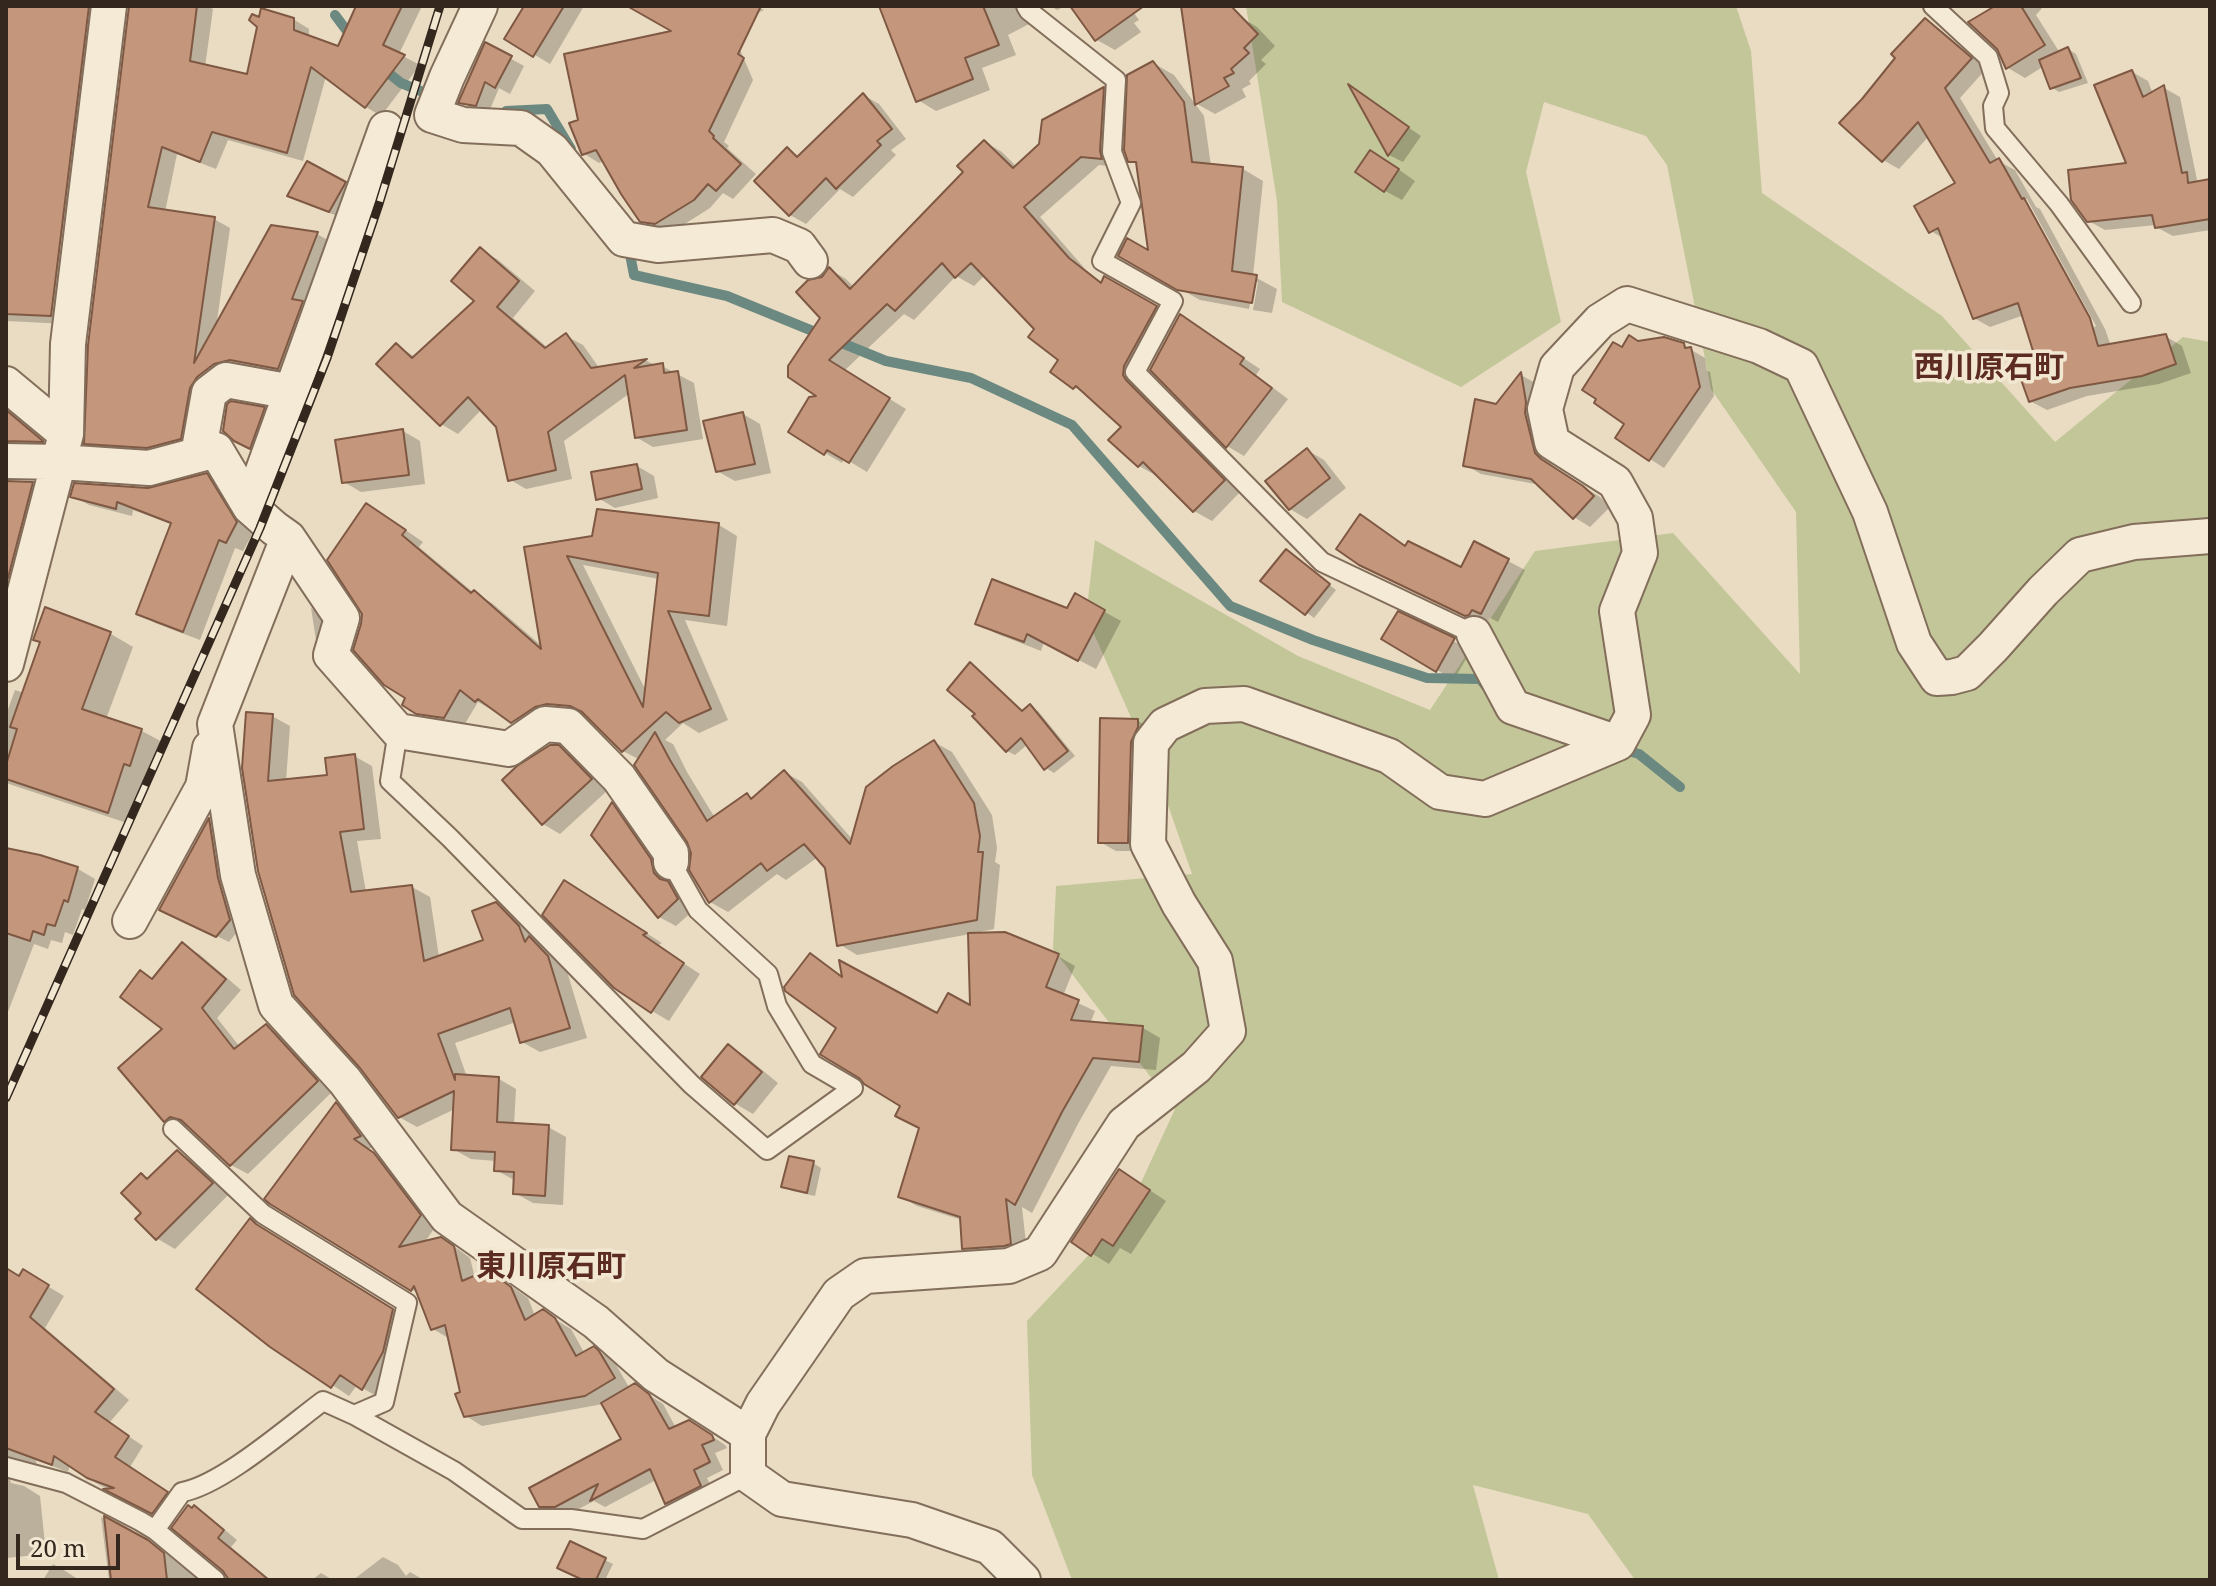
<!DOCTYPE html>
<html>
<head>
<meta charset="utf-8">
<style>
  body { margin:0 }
  #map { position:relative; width:2216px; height:1586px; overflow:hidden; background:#e9dcc2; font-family:"Noto Serif",serif }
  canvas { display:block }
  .frame { position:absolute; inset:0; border:8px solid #33271e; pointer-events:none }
  .scale { position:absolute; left:16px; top:1534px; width:104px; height:36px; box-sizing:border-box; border:4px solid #33271e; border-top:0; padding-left:10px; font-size:24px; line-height:28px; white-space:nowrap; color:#33271e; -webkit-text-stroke:6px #f2e7d1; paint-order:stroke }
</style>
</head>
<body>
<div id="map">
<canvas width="2216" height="1586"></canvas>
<div class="frame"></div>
<div class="scale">20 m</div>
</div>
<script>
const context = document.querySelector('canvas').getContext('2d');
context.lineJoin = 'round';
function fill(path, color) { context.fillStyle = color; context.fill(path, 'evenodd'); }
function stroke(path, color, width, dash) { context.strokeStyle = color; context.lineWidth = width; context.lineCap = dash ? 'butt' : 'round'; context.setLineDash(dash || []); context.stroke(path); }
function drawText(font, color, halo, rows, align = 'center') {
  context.font = font + ' "Noto Serif","Noto Sans JP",serif'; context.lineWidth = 7; context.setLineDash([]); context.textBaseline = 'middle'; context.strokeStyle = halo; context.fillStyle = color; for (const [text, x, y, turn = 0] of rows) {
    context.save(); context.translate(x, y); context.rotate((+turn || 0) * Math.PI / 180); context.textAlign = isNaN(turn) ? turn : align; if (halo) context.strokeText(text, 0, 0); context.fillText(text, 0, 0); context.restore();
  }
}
const green = new Path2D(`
  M1246 6H1736L1751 51 1762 193 1942 316 2055 442 2183 337 2210 342V1580H1635L1588 1514 1473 1485 1499 1580H1072L1032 1475 1027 1321 1126 1215 1175 1109 1053 949 1056 886 1192 874 1161 785 1086 616 1095 540 1298 656 1430 710 1535 551 1673 533 1800 674 1796 512 1711 389 1667 165 1646 136 1544 102 1526 172 1561 322 1461 387 1282 302 1277 201Z`);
const shadow = new Path2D(`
  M6 6H107L67 324 6 321Z
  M131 6H207L213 9 205 67 248 77 261 19H293L309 29V37L339 48 359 6H422L399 54 420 65 381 116 366 107 326 76 303 161 228 140 216 169 177 154 165 212 214 219 230 228 216 328 272 227 317 234 333 243 294 377 237 369 196 447 164 456 102 452 86 442Z
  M526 6H584L550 64 507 38Z
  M630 6H757L764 10 730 26 753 80 724 142 729 146 727 148 756 174 733 199 723 193 710 208 672 232 658 230 642 220 604 161 599 163 583 153 581 121 677 32Z
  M881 6H1039L1033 12V22L1008 35 1016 55 982 68 990 90 936 111 918 100Z
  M1050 6H1066L1057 10Z
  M1072 6H1129L1139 20 1134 23 1141 32 1115 50 1097 40Z
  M1183 6H1232L1234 21 1239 16 1257 27 1275 46 1261 60 1266 64 1249 81 1251 84 1242 89 1246 97 1215 114 1197 104Z
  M1999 6H2044L2036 15 2060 53 2068 49 2076 54 2088 83 2059 92 2051 87 2044 66 2025 78 2008 68 2001 52Z
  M1925 21 1941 30 1986 69 1960 98 1998 161 2015 170 2036 207 2040 209 2105 329 2111 346 2165 336 2182 346 2191 373 2159 384 2087 396 2047 410 2030 401 2040 368 2024 315 1990 327 1974 318 1944 239 1931 231 1958 184 1929 136 1899 169 1883 160 1898 58ZM2022 199H2027L2096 326 2093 328Z
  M486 45 524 66 510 94 499 88 489 112 474 109 461 102Z
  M1153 63 1174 75 1204 116 1211 166 1243 169 1263 181 1253 276 1277 289 1272 313 1253 310 1258 282H1254L1249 309 1200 300 1120 255 1150 254 1138 165 1130 160Z
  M2132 72 2148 81 2153 94 2164 88 2180 97 2197 180 2201 183H2210V230L2173 236 2156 227V225L2105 230 2089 221 2129 165Z
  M1104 89 1120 99 1118 167 1099 165 1040 217 1086 270 1103 283 1105 279 1173 317 1141 377 1241 491 1212 521 1194 511 1158 474 1157 476 1139 466 1111 440 1124 426 1092 397 1074 387 1061 360 1036 329 985 275 974 286 956 276 914 320 904 314 844 371 906 409 867 472 844 458 842 463 825 453 821 397 824 278 829 269 846 279 854 287 966 172 985 142 1002 152 1017 167Z
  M1353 89 1421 136 1403 162 1389 155Z
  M863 95 879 104 906 139 891 150 896 155 853 197 840 189 806 224 790 215 787 150 800 157Z
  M1388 162 1415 181 1402 200 1385 191Z
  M307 163 362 194 347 220 307 204 290 195Z
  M480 250 497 259 535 291 513 318 548 348 566 336 583 345 600 369 647 361 657 366H662L694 383 703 439 653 447 636 437 630 393 564 441 572 479 526 489 509 479 498 426 482 409 458 434 441 424 396 345 415 357 477 301Z
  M1197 327 1260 369 1256 375 1288 399 1244 456 1227 446Z
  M1639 343 1683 345 1705 358 1707 371 1710 372 1714 396 1664 468 1650 459 1627 424 1623 349Z
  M1521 375 1537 384 1541 424 1551 464 1558 471 1600 497 1610 507 1590 527 1574 517 1541 485 1481 474 1465 465 1497 406Z
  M6 403 12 413 58 451 6 467Z
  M264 409 281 419 253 450 235 439Z
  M743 414 760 424 771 473 735 481 717 471Z
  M403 431 420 441 425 484 361 492 344 482Z
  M1307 450 1324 460 1346 488 1307 519 1290 509Z
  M637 466 654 476 658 498 615 508 598 498Z
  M206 475 223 485 253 533 243 551 235 548 200 640 155 623 139 613 173 525 133 510 132 516 89 505 73 496 148 490Z
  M6 479 7 483 32 484 51 494 6 607Z
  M598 512 719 525 737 536 727 626 685 620 728 720 699 733 683 723 665 740 673 744 687 772 715 818 747 795 754 799 784 772 802 782 853 840 934 742 952 752 992 815 997 848 995 862 1000 865 994 929 980 932V935L1005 934 1058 956 1075 966 1063 996 1095 1011 1090 1024 1143 1028 1160 1038 1156 1070 1111 1066 1079 1122 1032 1213 1022 1207 1027 1253 981 1258 964 1248 962 1220 917 1206 900 1196 921 1129 838 1028 810 956 844 978 938 1016 972 1008 970 934 857 955 839 944 827 867 818 857 786 880 777 874 728 912 710 902 689 841 640 760 623 751 589 716 566 714 531 732 496 709 494 711 478 702 463 727 437 723 404 704 408 697 385 516 423 542 419 547 474 593 492 603 543 647 526 549 594 538ZM583 565 659 579 646 691Z
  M1361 516 1407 547 1462 570 1508 561 1525 570 1498 622 1490 618 1487 624 1484 625 1379 574Z
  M1287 551 1336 590 1314 618 1263 580Z
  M1076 596 1121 621 1096 669 1044 642 1041 651 995 633 978 623 1068 610Z
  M311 608 326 617 332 649 316 640Z
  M46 609 111 634 133 647 106 719 142 731 164 743 153 777 146 775 130 824 6 783V715L15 690 24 693 42 642Z
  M1398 614 1471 650 1454 680 1383 638Z
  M970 665 978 669 1023 712 1030 707 1038 711 1075 756 1054 773 1046 768 1028 744 1015 755 1007 751Z
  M272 716 290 726 286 781 329 776 354 756 372 766 381 839 357 841 366 892 412 887 430 897 439 957 486 941 495 904 514 915 537 938 539 944 547 949 566 968 587 1038 540 1052 522 1042 516 1022 455 1043 467 1077 499 1079 516 1089 514 1125 548 1127 566 1137 563 1205 533 1203 515 1193 514 1180 496 1170V1161L471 1159 453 1149 455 1109 417 1127 399 1117 260 870Z
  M1102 720 1138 721 1154 731 1144 851H1116L1100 842Z
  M558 747 576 758 608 790 560 834 543 824Z
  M612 805 629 815 668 871 671 884 685 894 694 910 676 926 659 917Z
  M210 820 220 826 241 927 229 942 162 909Z
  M6 849 39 857 78 869 95 879 85 910 82 909 73 935 65 932 62 943 51 940 48 949 34 944 6 1017Z
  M581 892 662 943 657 946 700 974 669 1021 652 1011Z
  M183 945 199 954 241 990 217 1018 240 1047 266 1026 283 1036 333 1091 248 1174 231 1165 188 1126 182 1130 165 1120V1029L153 980Z
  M728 1046 745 1056 778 1083 753 1114 736 1104 703 1076Z
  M337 1105 353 1114 376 1146 368 1149 390 1165 436 1226 424 1243 441 1240 458 1249 470 1258 475 1278 488 1273 505 1282 528 1298 535 1316 543 1312 571 1329 585 1354 594 1349 610 1358 615 1363 630 1389 635 1386 663 1404 676 1428 703 1430 725 1445 727 1448 715 1453 723 1470 707 1478 714 1493 680 1511 666 1503 656 1480 605 1507 594 1501 569 1514H554L540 1506 623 1440 603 1404 482 1426 466 1416 450 1339 433 1329 419 1294 272 1203Z
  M178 1152 195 1162 229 1194 175 1249 158 1239 138 1219 144 1213 149 1180Z
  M813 1163 821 1168 815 1196 792 1191 784 1186Z
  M1136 1181 1166 1201 1131 1254 1120 1248 1109 1264 1073 1242Z
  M250 1221 410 1320 380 1398 357 1385 349 1396 272 1345Z
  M6 1271 20 1278 24 1272 64 1296 45 1328 129 1400 109 1423 143 1446 130 1467 182 1502 168 1521 96 1483 70 1465 68 1472 36 1460 37 1466 10 1472V1480L11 1483 24 1486 40 1496 46 1554 6 1558Z
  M194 1508 208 1516 237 1540 231 1547 270 1580H229L192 1510Z
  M101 1517 163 1551 198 1580H109Z
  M383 1557 398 1565 406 1576 410 1572 424 1580H353Z
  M605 1560 613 1564 605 1580H585Z
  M53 1564 67 1572 79 1580H43Z
  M321 1573 333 1580H312Z`);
const stream = new Path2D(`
  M335 15 353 39
  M381 67 401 83 433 96
  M506 111 547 109 571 149
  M628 244 634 275 727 296 886 361 971 378 1072 425 1230 606 1313 640 1427 678 1480 679 1488 689
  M1618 748 1639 754 1680 787`);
const building = new Path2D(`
  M6 6H89L51 316 6 314Z
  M129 6H197L190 61 247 74 257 27 249 20 252 14 259 17 261 8 294 18V30L338 46 356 6H402L383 45 405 55 365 108 311 67 287 153 212 132 200 162 162 147 148 207 215 217 194 363 271 225 318 232 292 299 303 301 278 369 230 360 214 364 197 377 190 388 181 439 147 448 84 444 88 345Z
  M524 6H564L533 57 504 39Z
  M627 6H761L738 54 744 58 709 131 714 136 713 138 741 164 716 191 708 184 694 200 655 224 640 222 621 194 596 150 582 155 569 123 578 120 564 54 671 31Z
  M879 6H983L999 45 965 58 973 79 916 102Z
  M1070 6H1144L1095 41Z
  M1181 6H1231L1258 34 1244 48 1249 53 1231 69 1234 73 1224 78 1229 86 1195 105Z
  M1995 6H2021L2045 45 2006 69 1997 49 1968 22Z
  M1925 18 1972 58 1945 88 1990 163 1999 158 2022 199 2024 198 2090 318 2098 346 2166 334 2176 364 2142 376 2070 388 2029 402 2019 374 2038 367 2018 303 1973 319 1938 228 1929 233 1914 206 1955 183 1918 122 1882 162 1839 123 1862 99 1895 58 1891 54Z
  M485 42 512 56 495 88 485 82 476 106 458 103Z
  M2068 47 2081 78 2050 89 2039 60Z
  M1153 61 1184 102 1192 162 1243 167 1232 271 1257 275 1252 303 1177 290 1118 256 1127 238 1148 250 1136 162H1128L1124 150 1127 75Z
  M2132 70 2143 97 2164 85 2182 173 2187 172 2188 183 2210 179V219L2155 228 2152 215 2087 222 2071 200 2068 170 2126 163 2094 85Z
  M1348 84 1409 127 1388 156Z
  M1104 87 1100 151 1102 159 1081 157 1024 207 1069 258 1101 283 1104 276 1157 306 1124 366 1123 375 1126 380 1225 480 1193 512 1143 462 1138 467 1108 440 1121 427 1076 386 1073 389 1050 372 1058 360 1028 337 1034 329 971 263 955 278 942 263 895 311 887 304 829 360 890 398 849 463 827 450 824 455 788 432 809 397 816 396 788 377V366L820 318 796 292 808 280 822 277 829 267 850 289 963 172 957 166 984 140 1013 168 1039 144 1042 120Z
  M863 93 892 129 877 141 881 145 836 189 826 178 789 216 754 181 787 147 797 157Z
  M1370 150 1399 169 1384 192 1355 172Z
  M307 161 346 182 329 212 287 196Z
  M480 247 519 281 497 307 545 348 566 333 591 368 647 359 634 368 663 363 664 373 678 371 687 430 635 438 625 375 548 432 556 470 508 481 496 427 468 397 440 426 376 364 396 343 412 358 474 301 451 281Z
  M1180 314 1244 358 1240 364 1272 388 1226 448 1150 370Z
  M1629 335 1638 341 1664 337 1684 343 1685 348 1691 347 1700 387 1649 461 1615 438 1624 424 1594 403 1596 399 1582 390 1613 342 1622 347Z
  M1521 372 1526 402 1525 413 1535 453 1541 459 1583 486 1594 496 1573 519 1531 479 1463 466 1475 399 1496 404Z
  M231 401 265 407 250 449 234 441 223 431 227 404Z
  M6 410 43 441V442L6 441Z
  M743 412 755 464 716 472 703 421Z
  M403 429 409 475 342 483 335 440Z
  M1307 448 1330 478 1289 510 1265 481Z
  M637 464 642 489 596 500 591 472Z
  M207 473 237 522 226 543 219 540 183 632 136 614 171 523 117 502 116 509 70 497 74 483 148 488Z
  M6 481 33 482 8 578H6Z
  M366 503 406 530 402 535 471 593 474 590 541 649 524 547 592 536 597 509 719 523 709 616 668 611 711 709 679 723 666 712 622 752 582 712 570 706 547 704 535 707 511 723 478 699 475 702 460 690 444 718 416 714 402 705 405 698 384 685 353 650 361 624 362 614 327 560ZM567 556 658 573 643 707 599 620Z
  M1360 514 1405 546 1408 541 1461 567 1474 541 1509 559 1481 614 1472 610 1469 615 1465 616 1359 565 1336 549Z
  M1286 549 1330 584 1305 615 1260 581Z
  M992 579 1067 608 1075 593 1105 610 1078 661 1027 634 1024 642 975 624Z
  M45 607 111 632 82 709 142 729 130 766 124 764 108 813 6 779V765L17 729 10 727 40 642 33 640Z
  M1398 611 1455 638 1436 672 1381 639Z
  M970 662 1022 711 1030 704 1068 751 1044 770 1021 738 1006 752 972 716 975 714 947 690Z
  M246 712 273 714 268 781 327 775 325 758 355 754 364 829 340 832 351 892 412 885 424 961 483 940 472 911 496 902 519 926 525 942 529 936 548 956 570 1028 520 1043 510 1008 438 1034 455 1080V1074L499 1077 497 1122 549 1125 545 1196 513 1194 514 1172 494 1171 495 1152 451 1150 454 1091 398 1118 360 1068 294 995 258 871 242 768Z
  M1100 718 1138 719V727L1131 742 1128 843H1098Z
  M655 732 670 760 707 821 747 793 751 799 784 770 850 844 866 787 893 766 934 740 974 803 980 836 978 852H983L977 920 837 946 825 868 804 844 767 871 761 863 709 903 689 870 691 853 687 842 634 765Z
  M550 745H559L592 779 542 825 502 780 517 766Z
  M612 802 651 859 654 873 660 879 668 881 678 899 658 918 591 835Z
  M209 818 218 878 230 920 216 937 159 910Z
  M6 848 40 855 78 867 68 902 64 900 55 926 47 924 44 935 33 931 30 941 6 933Z
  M564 880 647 933 643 935 684 963 651 1013 614 988 542 915Z
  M1005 932 1059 954 1046 987 1079 1000 1071 1020 1143 1026 1139 1062 1093 1058 1062 1112 1015 1205 1006 1199 1011 1244 1004 1246 962 1249 960 1217 898 1197 919 1128 895 1116 900 1106 864 1084 859 1078 821 1055 820 1054 836 1028 785 991 784 987 810 953 842 977 839 960 937 1013 948 993 970 1005 968 933Z
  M182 942 226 979 202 1008 234 1049 266 1024 318 1081 230 1166 181 1120 170 1117 164 1122 118 1068 162 1029 120 997 140 970 152 979Z
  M728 1044 762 1072 734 1105 701 1077Z
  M336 1102 361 1136 354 1139 374 1153 421 1215 399 1247 441 1237 454 1246 462 1281 488 1270 511 1287 525 1320 543 1309 555 1318 576 1356 594 1346 599 1351 615 1378 585 1396 464 1417 455 1394 460 1392 445 1325 431 1330 414 1286 411 1291 270 1204 264 1199Z
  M177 1150 213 1183 156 1240 135 1219 141 1213 121 1193 141 1173 147 1179Z
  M789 1156 814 1161 807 1193 781 1187Z
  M1119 1169 1150 1190 1113 1246 1102 1239 1091 1256 1071 1242Z
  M250 1218 256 1224 393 1309 383 1352 362 1390 340 1375 331 1388 270 1347 196 1289Z
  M6 1268 19 1276 23 1269 49 1285 30 1317 114 1389 95 1412 129 1436 115 1457 168 1492 152 1514 103 1489 114 1488 87 1478 54 1456 52 1465 6 1448Z
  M635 1383 649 1394 669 1429 689 1420 712 1435 714 1440 702 1445 710 1462 694 1470 701 1486 665 1504 650 1469 590 1501 598 1484 555 1507H539L529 1488 621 1439 601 1403Z
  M188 1505 192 1508 194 1505 224 1530 218 1538 269 1580H229L223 1571 171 1528Z
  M104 1516 148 1540 164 1553 167 1580H111Z
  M570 1541 606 1558 596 1580H583L557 1568Z`);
const lane = new Path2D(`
  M1026 6 1029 11 1116 80 1112 152 1131 203 1102 261 1173 301 1135 372 1322 562 1474 634
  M1933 6 1988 57 1999 93 1993 106 1995 128 2059 204 2131 303
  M398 731 390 781 450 838 692 1085 767 1150 853 1088 812 1064 777 1006 768 974 698 910 671 862
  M173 1129 263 1214 407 1303 384 1402 354 1415
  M6 1467 66 1483 140 1521 155 1530 215 1580
  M155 1530 182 1492C222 1485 288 1427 323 1401L354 1415 454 1471 522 1519H571L643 1529 748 1475`);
const street = new Path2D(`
  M480 6 447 77 432 115 463 125 521 128 552 150 624 239 658 245 773 235 799 246 810 261
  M6 384 66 434
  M198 455 209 393 226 380 292 392
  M6 461 60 462 149 468 216 450 250 507 274 528 288 538 342 618 331 655 398 731 509 749 545 724 568 726 619 778 671 853V862
  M250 507 386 129
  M288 538 215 724 238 875 276 1005 345 1081 447 1217 596 1322 656 1375 748 1434
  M1474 634 1513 707 1618 743
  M6 664 66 434 68 344 109 6
  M130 921 203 787 210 748
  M1023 1580 990 1547 912 1520 782 1499 748 1475V1434L763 1404 839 1294 865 1276 1009 1266 1040 1253 1124 1124 1196 1067 1228 1031 1215 961 1179 904 1148 844 1151 743 1165 725 1205 706 1244 704 1389 756 1440 792 1485 799 1618 743 1633 715 1617 611 1640 553 1635 518 1615 482 1552 442 1545 409 1557 367 1600 321 1627 304 1759 346 1801 366 1870 512 1914 643 1937 678 1952 677 1967 673 1993 647 2043 591 2080 555 2134 542 2210 536`);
const rail = new Path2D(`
  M6 1098 260 528 327 358 379 204 440 6`);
const neighbourhoodNames = [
  ["西川原石町",1989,368],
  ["東川原石町",551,1267]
];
fill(green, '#c3c698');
fill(shadow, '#0003');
stroke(stream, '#6c8981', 10);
fill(building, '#c4977c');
stroke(building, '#7f5843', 2);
stroke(lane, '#826e5b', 22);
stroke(street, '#826e5b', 38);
stroke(lane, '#f5ead5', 18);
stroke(street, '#f5ead5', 34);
stroke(rail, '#33271e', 9);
stroke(rail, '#f2e7d1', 6, [18]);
drawText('bold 30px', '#5c2b21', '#f2e7d1', neighbourhoodNames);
</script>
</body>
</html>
